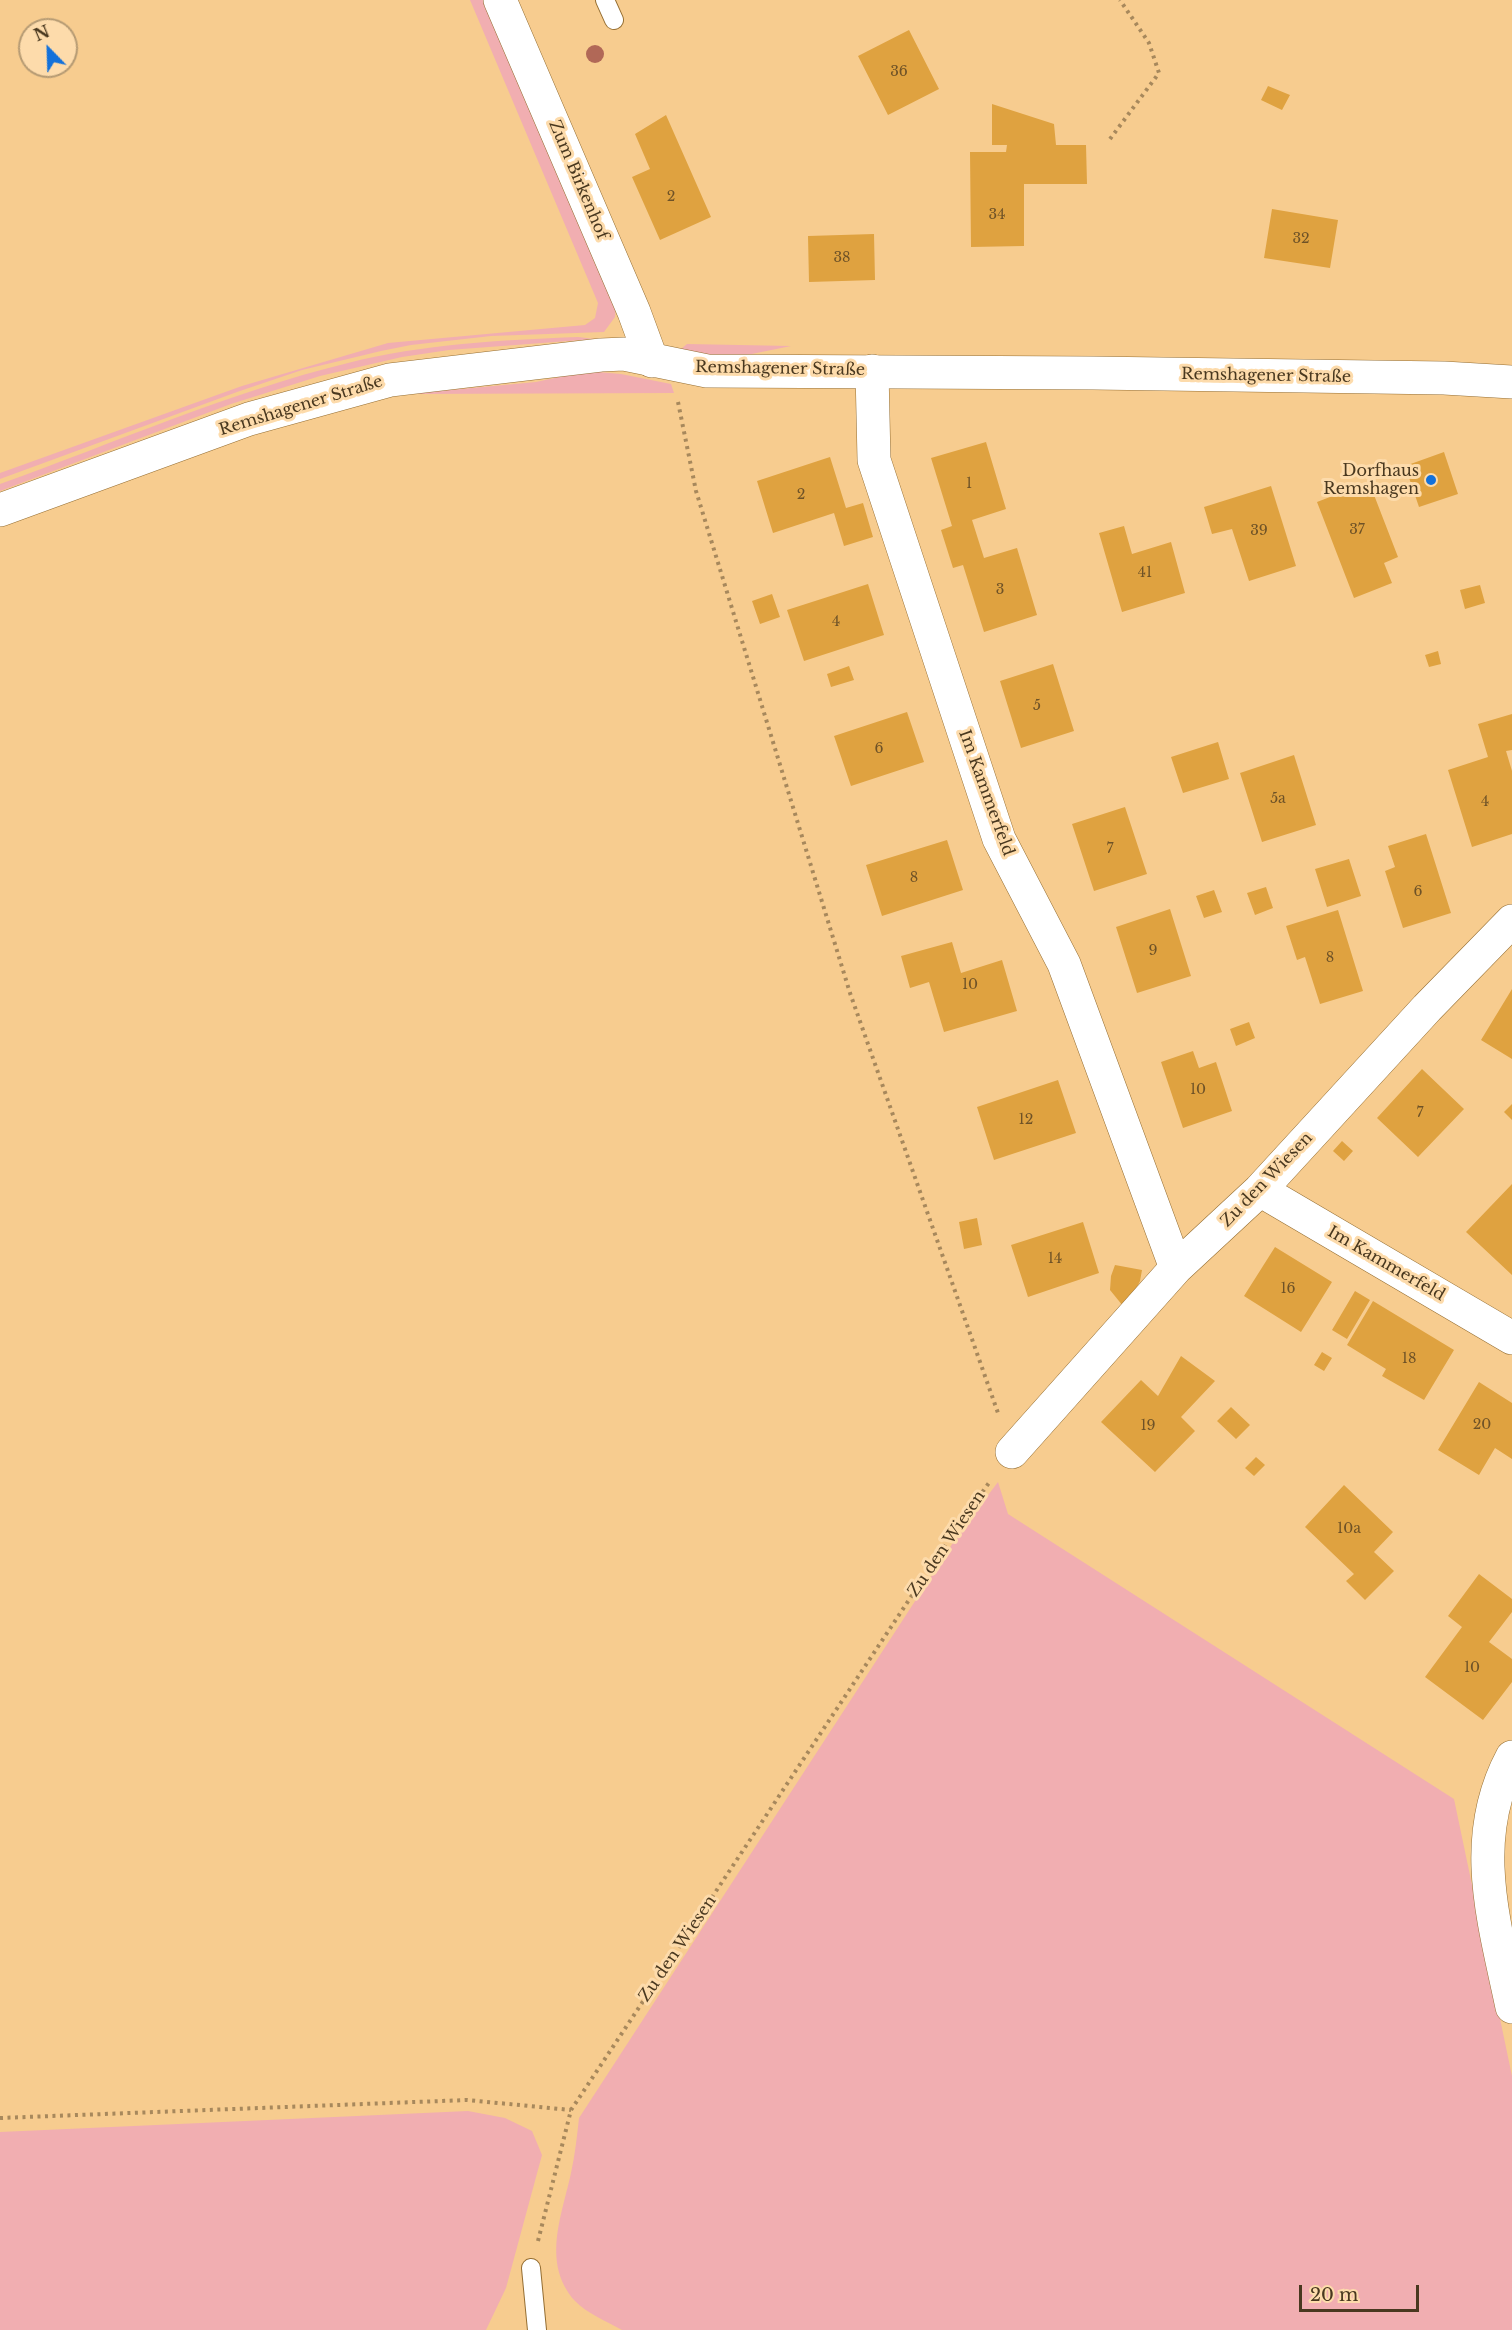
<!DOCTYPE html>
<html>
<head>
<meta charset="utf-8">
<style>
  body { margin:0 }
  #map { position:relative; width:1512px; height:2330px; overflow:hidden; background:#f7cc8f; font-family:"Libre Baskerville",serif }
  canvas { display:block }
  .north { position:absolute; left:18px; top:18px; width:60px; height:60px; box-sizing:border-box; background:#fddbab; border:2px solid #b59a73; border-radius:50%; rotate:337deg; font-size:16px; font-weight:700; line-height:24px; text-align:center; color:#49381f }
  .north::after { content:''; display:block; margin:auto; width:21px; height:27px; background:#1371da; clip-path:polygon(50% 0,100% 100%,50% 72%,0 100%) }
  .scale { position:absolute; left:1299px; top:2285px; width:120px; height:27px; box-sizing:border-box; border:3px solid #49381f; border-top:0; padding-left:8px; font-size:18px; line-height:21px; white-space:nowrap; color:#49381f; -webkit-text-stroke:4px #fddbab; paint-order:stroke }
</style>
</head>
<body>
<div id="map">
<canvas width="1512" height="2330"></canvas>
<div class="north">N</div>
<div class="scale">20 m</div>
</div>
<script>
const context = document.querySelector('canvas').getContext('2d');
context.lineJoin = 'round';
function fill(path, color) { context.fillStyle = color; context.fill(path, 'evenodd'); }
function stroke(path, color, width, dash) { context.strokeStyle = color; context.lineWidth = width; context.lineCap = dash ? 'butt' : 'round'; context.setLineDash(dash || []); context.stroke(path); }
function drawText(font, color, halo, rows, align = 'center') {
  context.font = font + ' "Libre Baskerville",serif'; context.lineWidth = 6; context.setLineDash([]); context.textBaseline = 'middle'; context.strokeStyle = halo; context.fillStyle = color; for (const [text, x, y, turn = 0] of rows) {
    context.save(); context.translate(x, y); context.rotate((+turn || 0) * Math.PI / 180); context.textAlign = isNaN(turn) ? turn : align; if (halo) context.strokeText(text, 0, 0); context.fillText(text, 0, 0); context.restore();
  }
}
const green = new Path2D(`
  M470 0H491L616 300 615 317 604 332 491 336 411 345 381 351 302 370 237 392 0 479V473L242 386 388 343 585 325 595 318 598 303Z
  M578 337 595 339 449 350 402 357 320 376 231 404 0 491V484C115 443 229 392 348 363 423 344 501 340 578 337Z
  M687 344 791 346 727 359 698 358 681 349Z
  M587 371 621 374 671 384 674 393 408 394 536 382Z
  M998 1482 1008 1514 1454 1799 1512 2076V2330H622C608 2322 586 2313 575 2301 541 2263 562 2215 571 2173 575 2155 577 2136 579 2118L958 1535Z
  M468 2111 505 2118 532 2131 542 2155 506 2288 486 2330H0V2132Z`);
const building = new Path2D(`
  M909 30 939 89 888 115 858 56Z
  M1268 86 1290 95 1282 110 1261 100Z
  M992 104 1054 124 1056 145H1086L1087 184H1024V246L971 247 970 152H1006L1007 145H992Z
  M666 115 711 217 660 240 632 177 650 169 635 134Z
  M1272 209 1338 220 1330 268 1264 258Z
  M874 234 875 280 809 282 808 236Z
  M986 442 1006 509 972 520 984 558 1017 548 1037 615 984 632 963 565 953 568 941 530 952 526 931 458Z
  M1444 452 1458 494 1419 507 1405 466Z
  M830 457 846 508 863 503 873 537 844 546 834 513 773 533 757 481Z
  M1369 482 1398 557 1384 563 1392 583 1354 598 1317 502Z
  M1271 486 1296 566 1249 581 1232 529 1212 534 1204 507Z
  M1124 526 1132 554 1171 542 1185 593 1122 612 1099 533Z
  M868 584 884 635 804 661 787 610Z
  M1480 585 1485 603 1465 609 1460 590Z
  M772 594 780 617 760 624 752 601Z
  M1438 651 1441 664 1429 667 1425 655Z
  M1053 664 1074 731 1021 748 1000 681Z
  M849 666 854 680 831 687 827 674Z
  M907 712 924 762 851 786 834 736Z
  M1512 714V750L1506 751 1512 771V834L1472 847 1448 770 1488 757 1478 724Z
  M1218 742 1229 779 1183 793 1171 757Z
  M1294 755 1316 825 1262 842 1240 773Z
  M1125 807 1147 874 1094 891 1072 824Z
  M1426 834 1451 913 1403 928 1385 871 1395 867 1388 846Z
  M947 840 963 890 882 916 866 865Z
  M1349 859 1361 896 1327 907 1315 869Z
  M1266 887 1273 908 1255 915 1247 893Z
  M1214 890 1222 912 1204 918 1196 896Z
  M1170 909 1191 976 1137 993 1116 927Z
  M1338 910 1363 991 1320 1004 1305 957 1297 960 1286 926Z
  M952 942 961 973 1002 960 1017 1011 944 1032 929 982 910 988 901 956Z
  M1512 989V1059L1481 1040Z
  M1249 1022 1255 1038 1236 1046 1230 1029Z
  M1193 1051 1199 1068 1216 1062 1232 1111 1183 1128 1161 1062Z
  M1422 1069 1464 1109 1418 1157 1377 1118Z
  M1058 1080 1076 1133 994 1160 977 1107Z
  M1512 1104V1120L1504 1112Z
  M1342 1141 1353 1151 1344 1161 1333 1151Z
  M1512 1184V1275L1466 1232Z
  M977 1218 982 1245 964 1249 959 1222Z
  M1083 1222 1099 1273 1028 1297 1011 1245Z
  M1275 1247 1332 1282 1301 1332 1244 1296Z
  M1115 1265 1142 1270 1140 1281 1134 1293 1123 1306 1110 1290 1111 1276Z
  M1355 1291 1370 1300 1347 1339 1332 1330Z
  M1373 1301 1454 1350 1424 1400 1382 1376 1386 1369 1347 1345Z
  M1322 1352 1332 1358 1324 1371 1314 1365Z
  M1181 1356 1215 1381 1181 1417 1195 1431 1155 1472 1101 1422 1141 1380 1158 1396Z
  M1479 1382 1512 1403V1459L1495 1448 1479 1475 1438 1450Z
  M1231 1407 1250 1425 1236 1439 1217 1421Z
  M1256 1457 1265 1465 1254 1476 1245 1468Z
  M1344 1485 1393 1532 1374 1552 1394 1571 1365 1600 1346 1581 1354 1574 1305 1527Z
  M1479 1574 1512 1599V1612L1489 1642 1512 1659V1682L1483 1720 1425 1677 1462 1627 1448 1616Z`);
const path = new Path2D(`
  M1110 139 1159 73 1149 43 1120 0
  M678 402 696 491 850 993 998 1413
  M0 2118 467 2100 571 2110
  M538 2241 571 2110 956 1529 991 1480`);
const service = new Path2D(`
  M605 0 614 20
  M531 2268 537 2330`);
const minor = new Path2D(`
  M500 0 634 312 652 361
  M872 371 874 460 999 839 1064 964 1176 1268
  M1260 1190 1512 1338
  M1012 1452 1176 1268 1260 1190 1427 1008 1512 921
  M1512 1757C1468 1839 1494 1921 1512 2007`);
const tertiary = new Path2D(`
  M0 510 249 419 390 380 601 355 624 354 707 371 1093 373 1444 378 1512 382`);
const trees = [
  [595,54]
];
const markers = [
  [1431,480,6,"#1371da"]
];
const numberNames = [
  ["36",899,72],
  ["2",671,197],
  ["34",997,215],
  ["32",1301,239],
  ["38",842,258],
  ["1",969,484],
  ["2",801,495],
  ["37",1357,530],
  ["39",1259,531],
  ["41",1145,573],
  ["3",1000,590],
  ["4",836,622],
  ["5",1037,706],
  ["6",879,749],
  ["5a",1278,799],
  ["4",1485,802],
  ["7",1110,849],
  ["8",914,878],
  ["6",1418,892],
  ["9",1153,951],
  ["8",1330,958],
  ["10",970,985],
  ["10",1198,1090],
  ["7",1420,1113],
  ["12",1026,1120],
  ["14",1055,1259],
  ["16",1288,1289],
  ["18",1409,1359],
  ["20",1482,1425],
  ["19",1148,1426],
  ["10a",1349,1529],
  ["10",1472,1668]
];
const streetNames = [
  ["Zum Birkenhof",578,180,67],
  ["Remshagener Straße",780,369,1],
  ["Remshagener Straße",1266,376,1],
  ["Remshagener Straße",301,406,-17],
  ["Im Kammerfeld",986,793,70],
  ["Zu den Wiesen",1267,1180,-46],
  ["Im Kammerfeld",1386,1264,30],
  ["Zu den Wiesen",947,1544,-56],
  ["Zu den Wiesen",678,1949,-56]
];
const poiNames = [
  ["Dorfhaus",1419,471],
  ["Remshagen",1419,489]
];
fill(green, '#f1aeb1');
fill(building, '#dfa240');
stroke(service, '#956e32', 20);
stroke(minor, '#956e32', 34);
stroke(tertiary, '#956e32', 34);
stroke(path, '#a7885c', 4, [3, 4.5]);
stroke(service, '#fff', 18);
stroke(minor, '#fff', 33);
stroke(tertiary, '#fff', 33);
context.fillStyle = '#b16857';
for (const [x, y] of trees) { context.beginPath(); context.arc(x, y, 9, 0, 2 * Math.PI); context.fill(); }
for (const [x, y, r, color] of markers) { const dot = new Path2D(); dot.arc(x, y, r, 0, 2 * Math.PI); context.fillStyle = color; context.fill(dot); stroke(dot, '#fddbab', 2); }
drawText('14px', '#6e5227', null, numberNames);
drawText('16px', '#49381f', '#fddbab', streetNames);
drawText('16px', '#49381f', '#fddbab', poiNames, 'right');
</script>
</body>
</html>
